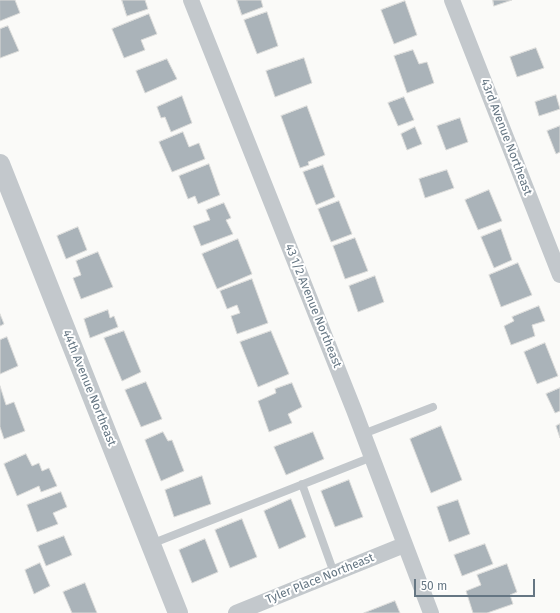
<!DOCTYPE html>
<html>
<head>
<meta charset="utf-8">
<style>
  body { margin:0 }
  #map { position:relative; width:560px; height:613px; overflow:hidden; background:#fafaf8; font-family:"Fira Sans",sans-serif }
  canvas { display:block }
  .scale { position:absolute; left:414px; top:579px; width:121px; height:18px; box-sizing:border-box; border:2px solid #657683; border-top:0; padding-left:5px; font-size:12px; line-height:14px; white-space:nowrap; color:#657683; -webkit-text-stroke:3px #fff; paint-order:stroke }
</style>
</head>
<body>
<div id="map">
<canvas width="560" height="613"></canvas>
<div class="scale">50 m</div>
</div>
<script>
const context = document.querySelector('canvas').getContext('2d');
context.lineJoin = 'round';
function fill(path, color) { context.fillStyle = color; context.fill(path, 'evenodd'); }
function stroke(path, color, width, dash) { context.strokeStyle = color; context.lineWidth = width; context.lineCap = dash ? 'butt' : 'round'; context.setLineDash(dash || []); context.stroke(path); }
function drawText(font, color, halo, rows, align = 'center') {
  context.font = font + ' "Fira Sans",sans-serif'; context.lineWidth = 4; context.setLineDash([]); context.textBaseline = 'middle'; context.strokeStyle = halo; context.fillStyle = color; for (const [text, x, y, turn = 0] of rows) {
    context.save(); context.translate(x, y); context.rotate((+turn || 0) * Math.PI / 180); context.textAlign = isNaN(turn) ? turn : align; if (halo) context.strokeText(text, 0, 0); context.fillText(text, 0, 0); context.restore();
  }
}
const building = new Path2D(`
  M0 0H15L20 13 0 21Z
  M122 0H145L148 9 127 16Z
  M237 0H261L263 7 242 15Z
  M493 0H512L494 6Z
  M405 1 417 35 394 44 381 10Z
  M267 12 278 46 257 54 244 20Z
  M149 14 157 34 141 40 145 50 124 58 112 29Z
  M8 26 19 51 0 58V29Z
  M536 48 544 68 517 77 510 57Z
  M413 50 419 64 427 62 434 83 407 93 394 56Z
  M304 58 312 83 275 97 266 71Z
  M167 59 177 79 145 93 136 71Z
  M556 95 560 109 539 116 535 102Z
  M182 96 192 123 171 132 165 117 161 118 157 107Z
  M404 97 414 120 398 126 388 103Z
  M307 106 325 155 308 162 309 165 300 168 281 116Z
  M460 118 468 142 446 150 437 126Z
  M560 126V152L556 154 547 131Z
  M415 127 422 144 407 150 401 134Z
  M183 132 189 147 199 143 205 159 172 172 159 142Z
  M209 164 220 195 198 204 195 196 188 199 179 176Z
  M323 165 335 197 316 205 303 172Z
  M447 170 454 188 425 198 419 179Z
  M489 190 502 221 478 230 465 200Z
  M339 201 352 234 331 242 318 209Z
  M224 203 231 218 226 220 233 234 201 246 193 226 210 220 206 210Z
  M78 227 87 250 66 259 57 236Z
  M501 229 512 260 494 268 481 237Z
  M355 238 368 271 345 279 333 246Z
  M238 239 252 274 217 289 202 254Z
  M98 252 113 287 81 299 73 278 81 275 76 261Z
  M518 263 532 295 501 307 489 275Z
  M375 276 384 302 358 312 349 286Z
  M252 279 268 323 237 334 231 316 240 313 237 305 227 309 220 291Z
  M539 306 545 321 532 325 535 336 511 345 504 326 514 321 512 317Z
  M108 310 110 318 114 316 118 327 90 338 84 319Z
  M0 314 4 324 0 326Z
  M124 331 141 372 122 381 104 338Z
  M271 331 289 374 258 387 240 342Z
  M7 337 18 366 0 374V340Z
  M545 343 558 376 537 384 524 352Z
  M146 382 162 419 141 427 125 390Z
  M292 383 302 407 288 414 292 423 269 432 258 401 276 393 275 389Z
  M0 386 6 405 14 402 25 431 4 439 0 427Z
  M560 388V411L555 413 546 394Z
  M560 424V438L556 426Z
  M441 426 462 480 431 493 410 439Z
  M163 432 168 441 172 440 184 471 161 481 145 440Z
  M313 432 324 459 286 475 274 447Z
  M26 454 32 466 39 463 42 471 49 468 57 486 41 492 39 486 17 496 4 464Z
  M202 476 211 504 174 517 165 490Z
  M349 480 363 517 335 527 321 491Z
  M61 492 67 507 53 513 58 524 37 532 27 505Z
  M291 499 306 537 279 549 264 511Z
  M458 500 470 534 449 542 437 507Z
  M242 519 257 557 230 568 215 530Z
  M64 536 72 555 46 566 38 546Z
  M205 539 218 572 192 583 179 550Z
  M485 544 493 564 462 576 454 555Z
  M40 563 50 586 34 594 25 570Z
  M507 564 517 592 510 595 513 604 487 613H473L466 591 481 585 477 575Z
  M85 583 97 613H72L63 592Z
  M395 601 400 613H364Z`);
const service = new Path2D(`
  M363 434 433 407
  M302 484 334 573
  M151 544 372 457`);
const minor = new Path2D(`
  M191 0 354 410 431 613
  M452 0 560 275
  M236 613 404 545`);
const tertiary = new Path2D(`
  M0 164 178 613`);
const streetNames = [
  ["43rd Avenue Northeast",506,137,69],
  ["43 1/2 Avenue Northeast",313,306,68],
  ["44th Avenue Northeast",89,388,68],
  ["Tyler Place Northeast",320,579,-22]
];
fill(building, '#aab3b9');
stroke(building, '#dcdcda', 1);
stroke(service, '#c3c8cc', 8);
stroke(minor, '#c3c8cc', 16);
stroke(tertiary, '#c3c8cc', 20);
drawText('12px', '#657683', '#fff', streetNames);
</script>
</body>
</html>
